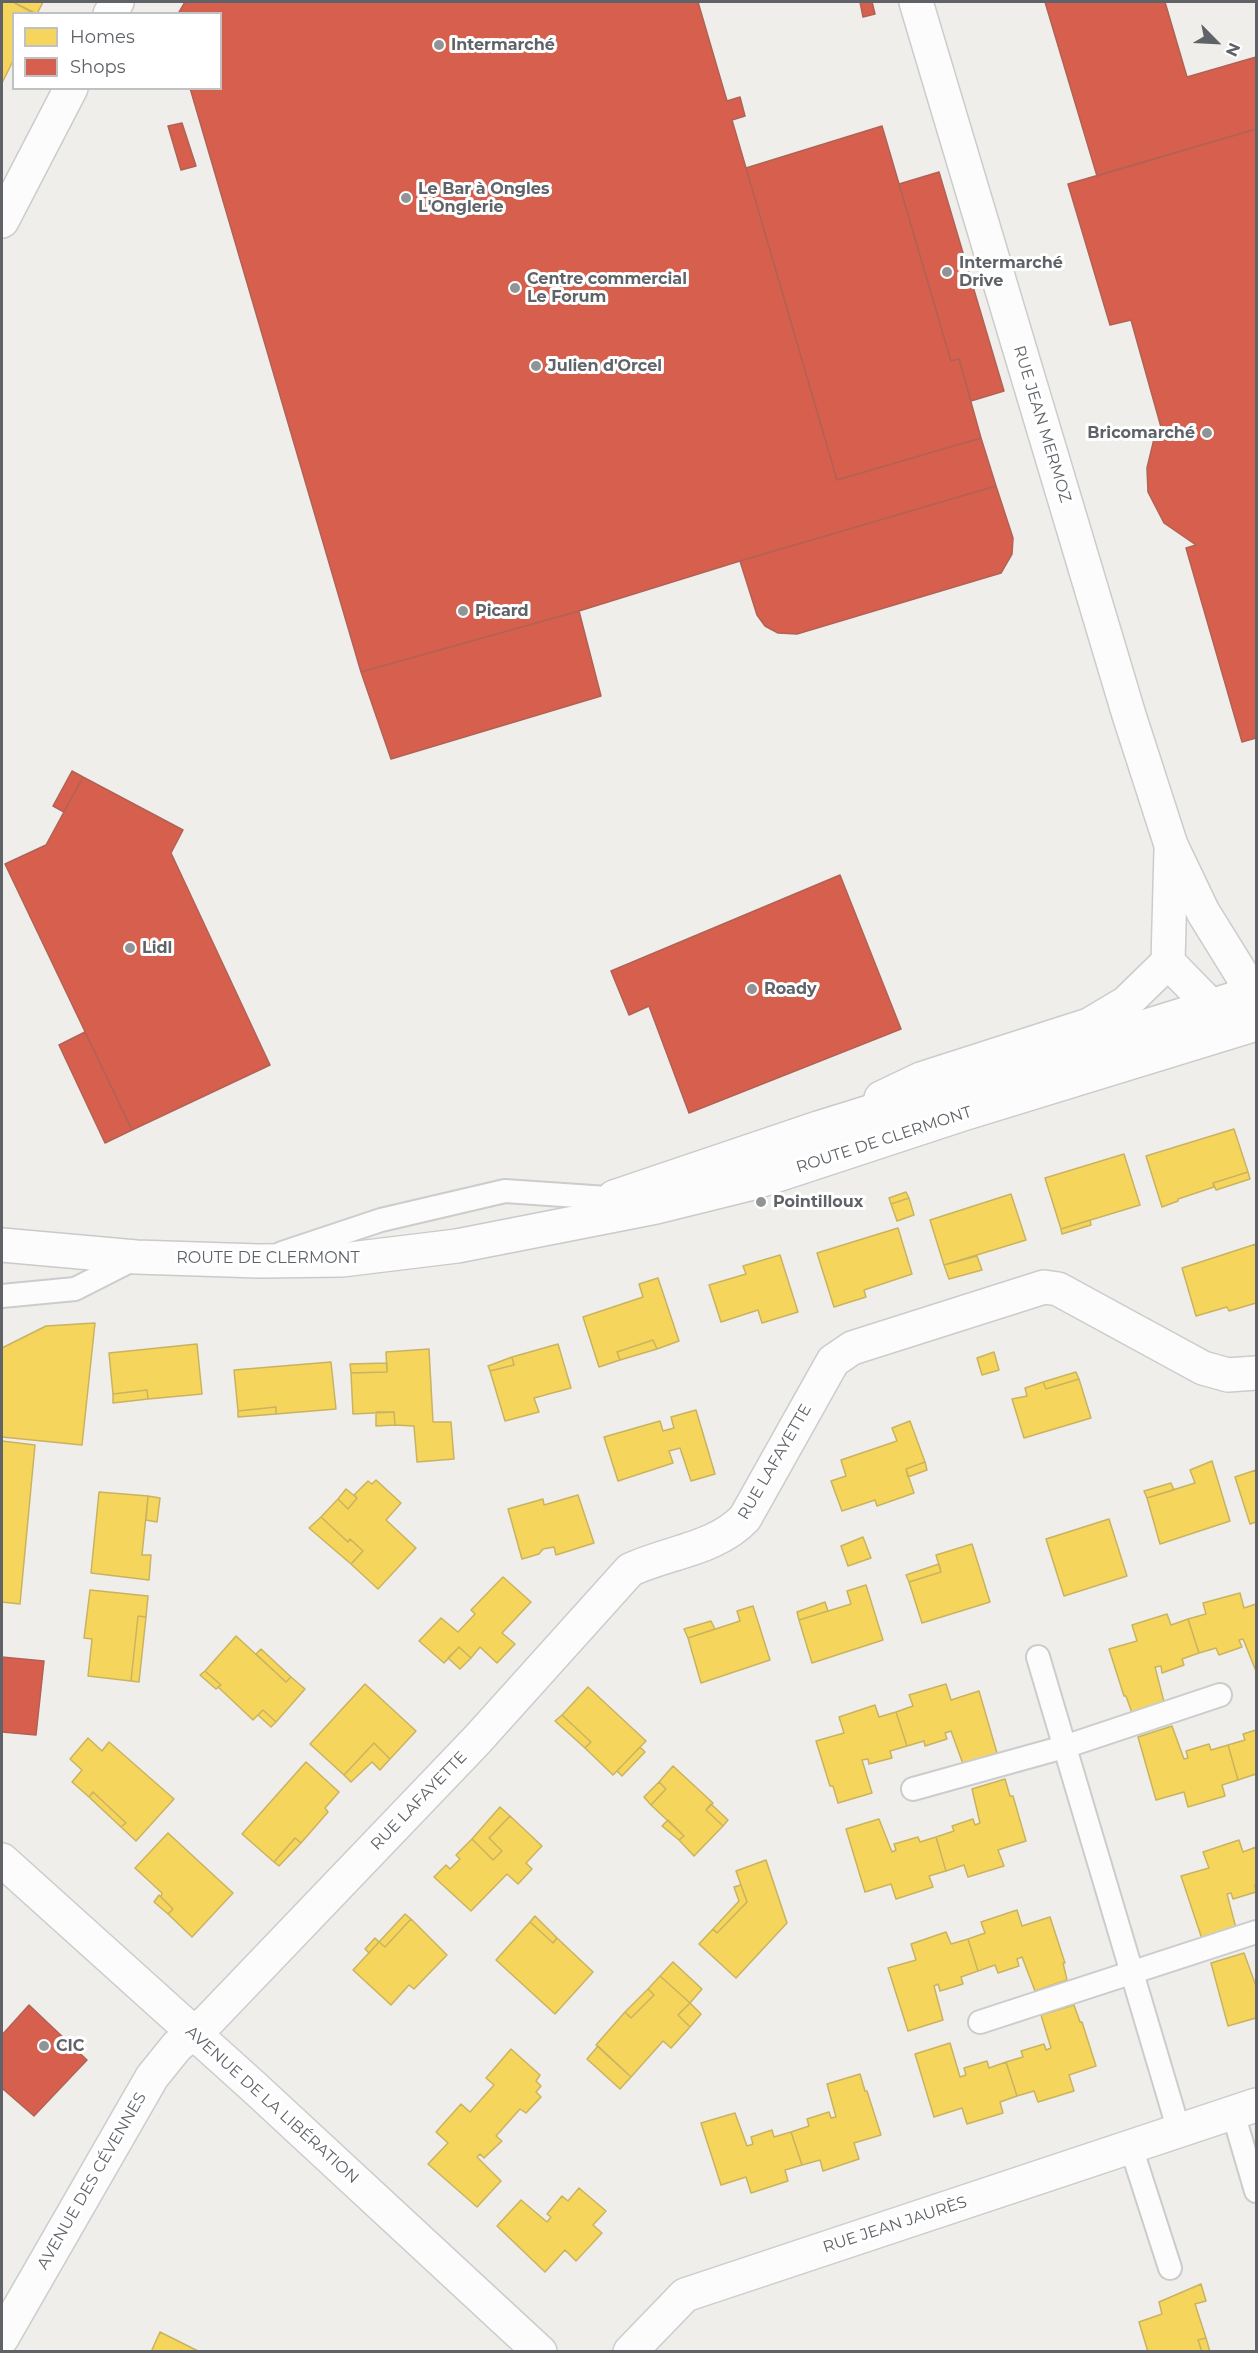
<!DOCTYPE html>
<html>
<head>
<meta charset="utf-8">
<style>
  body { margin:0 }
  #map { position:relative; width:1258px; height:2353px; overflow:hidden; background:#efeeea; font-family:Montserrat,sans-serif }
  canvas { display:block }
  .frame { position:absolute; inset:0; border:3px solid #5f6368; pointer-events:none }
  .legend { position:absolute; left:12px; top:12px; width:210px; height:78px; box-sizing:border-box; background:#fff; border:2px solid #bfc1c3; margin:0; padding:8px 10px; list-style:none; font-size:18px; color:#5f6368 }
  .legend li { display:flex; align-items:center; gap:12px; height:30px }
  .legend b { width:30px; border:2px solid #bfc1c3 }
  .north { position:absolute; left:1186px; top:12px; width:60px; height:60px; -webkit-text-stroke:4px #fff; paint-order:stroke; rotate:114deg; font-size:16px; font-weight:700; line-height:24px; text-align:center; color:#5f6368 }
  .north::after { content:''; display:block; margin:auto; width:21px; height:27px; background:#5f6368; clip-path:polygon(50% 0,100% 100%,50% 72%,0 100%) }
</style>
</head>
<body>
<div id="map">
<canvas width="1258" height="2353"></canvas>
<div class="frame"></div>
<ul class="legend">
<li><b style="height:16px;background:#f6d55c"></b>Homes</li>
<li><b style="height:16px;background:#d6604d"></b>Shops</li>
</ul>
<div class="north">N</div>
</div>
<script>
const context = document.querySelector('canvas').getContext('2d');
context.lineJoin = 'round';
function fill(path, color) { context.fillStyle = color; context.fill(path, 'evenodd'); }
function stroke(path, color, width, dash) { context.strokeStyle = color; context.lineWidth = width; context.lineCap = dash ? 'butt' : 'round'; context.setLineDash(dash || []); context.stroke(path); }
function drawText(font, color, halo, rows, align = 'center') {
  context.font = font + ' Montserrat,sans-serif'; context.lineWidth = 6; context.setLineDash([]); context.textBaseline = 'middle'; context.strokeStyle = halo; context.fillStyle = color; for (const [text, x, y, turn = 0] of rows) {
    context.save(); context.translate(x, y); context.rotate((+turn || 0) * Math.PI / 180); context.textAlign = isNaN(turn) ? turn : align; if (halo) context.strokeText(text, 0, 0); context.fillText(text, 0, 0); context.restore();
  }
}
const homes = new Path2D(`
  M2 2H13L35 14H14V59L2 83Z
  M13 2H43L37 14Z
  M1234 1129 1248 1172 1213 1183 1214 1187 1178 1199V1201L1162 1207 1146 1156Z
  M1124 1154 1140 1205 1061 1229 1045 1178Z
  M1248 1172 1250 1179 1216 1190 1213 1183Z
  M906 1192 909 1198 891 1204 889 1198Z
  M1011 1194 1026 1240 944 1265 930 1220Z
  M909 1198 914 1215 897 1221 891 1204Z
  M1090 1220 1091 1225 1062 1234 1061 1229Z
  M898 1228 912 1274 864 1290 866 1297 834 1307 817 1253Z
  M1256 1244V1303L1229 1311 1227 1307 1196 1316 1182 1268Z
  M780 1255 798 1312 762 1323 758 1310 721 1322 709 1285 746 1274 743 1266Z
  M977 1256 982 1270 949 1279 944 1265Z
  M658 1278 679 1341 657 1349 653 1340 617 1352 620 1360 599 1367 583 1317 643 1297 639 1284Z
  M95 1323 82 1445 2 1437V1348L46 1326Z
  M653 1340 657 1349 620 1360 617 1352Z
  M197 1344 202 1394 148 1399 147 1390 113 1394 109 1353Z
  M558 1344 571 1388 534 1398 539 1412 505 1421 490 1371 514 1365 512 1357Z
  M429 1349 433 1422H451L454 1459 417 1462 414 1426 395 1425 394 1412 353 1414 351 1373 387 1372 386 1352Z
  M994 1352 999 1370 982 1375 977 1358Z
  M512 1357 514 1365 490 1371 488 1366Z
  M331 1362 336 1409 276 1414V1407L238 1411 234 1370Z
  M387 1363V1372L351 1373 350 1364Z
  M1076 1372 1079 1379 1046 1389 1043 1382Z
  M1079 1379 1091 1418 1024 1438 1012 1399 1027 1396 1025 1388 1043 1382 1046 1389Z
  M147 1390 148 1399 113 1403V1394Z
  M276 1407V1414L238 1417V1411Z
  M696 1410 715 1474 691 1481 680 1448 669 1451 673 1463 618 1481 604 1437 660 1421 663 1431 674 1428 671 1417Z
  M376 1412H394L395 1425 376 1426Z
  M910 1421 925 1462 906 1469 914 1493 877 1506 875 1500 842 1511 831 1481 846 1476 841 1460 897 1441 892 1428Z
  M2 1441 35 1445 20 1604 2 1602Z
  M1212 1461 1230 1521 1160 1544 1147 1498 1195 1483 1190 1470Z
  M925 1462 927 1470 908 1477 906 1469Z
  M1256 1470V1522L1250 1524 1235 1477Z
  M376 1480 401 1503 386 1520 416 1548 378 1589 351 1564 363 1551 350 1539 348 1542 321 1517 338 1499 348 1509 357 1498 354 1495 368 1481 372 1484Z
  M1171 1483 1174 1490 1147 1498 1144 1491Z
  M346 1489 357 1498 348 1509 338 1499Z
  M99 1492 148 1496 142 1555H151L149 1580 91 1573Z
  M578 1495 594 1543 556 1555 554 1547 543 1549 539 1554 522 1559 508 1509 543 1499 544 1505Z
  M148 1496 160 1498 157 1522 146 1520Z
  M321 1517 348 1542 350 1539 363 1551 351 1564 309 1528Z
  M1109 1519 1127 1576 1064 1596 1046 1539Z
  M863 1537 871 1558 848 1566 841 1546Z
  M972 1544 990 1602 922 1623 909 1582 941 1572 936 1555Z
  M939 1564 941 1572 909 1582 906 1575Z
  M503 1577 531 1602 502 1633 515 1644 497 1663 480 1647 471 1658 459 1647 444 1663 419 1641 441 1618 458 1632 475 1614 471 1610Z
  M866 1585 883 1640 812 1663 799 1620 851 1604 847 1591Z
  M90 1590 148 1596 146 1617 138 1616 131 1681 88 1676 92 1639 84 1638Z
  M1240 1593 1244 1608 1256 1604V1671L1243 1639 1239 1640 1242 1647 1219 1655 1216 1648 1199 1653 1188 1619 1206 1614 1203 1603Z
  M825 1602 828 1611 799 1620 797 1612Z
  M753 1606 770 1660 701 1683 688 1638 740 1621 737 1611Z
  M1167 1614 1171 1625 1188 1619 1199 1653 1182 1659 1184 1665 1162 1673 1161 1666 1155 1667 1164 1702 1132 1713 1126 1696H1124L1109 1649 1137 1641 1132 1625Z
  M138 1616 146 1617 139 1682 131 1681Z
  M711 1621 715 1629 688 1638 684 1629Z
  M236 1636 286 1682 291 1677 305 1689 276 1722 263 1710 253 1720 218 1687 221 1685 205 1671Z
  M459 1647 471 1658 460 1669 448 1658Z
  M261 1649 291 1677 286 1682 256 1654Z
  M205 1671 221 1685 216 1689 200 1675Z
  M365 1684 416 1731 390 1759 374 1743 344 1775 310 1744Z
  M946 1684 951 1700 979 1691 997 1753 963 1764 951 1731 945 1733 947 1739 925 1746 924 1741 907 1746 896 1712 913 1706 909 1695Z
  M588 1687 646 1741 613 1775 585 1748 591 1742 562 1715Z
  M875 1705 879 1717 896 1712 907 1746 890 1751 892 1758 869 1764 868 1759 862 1760 872 1793 838 1803 833 1786H830L816 1741 844 1733 839 1717Z
  M263 1710 276 1722 271 1727 258 1715Z
  M562 1715 591 1742 585 1748 555 1721Z
  M1172 1726 1184 1759 1188 1758 1186 1751 1209 1744 1211 1750 1228 1745 1238 1780 1222 1785 1225 1796 1188 1807 1184 1792 1156 1800 1138 1737Z
  M1256 1730V1776V1774L1238 1780 1228 1745 1245 1740 1243 1734Z
  M88 1738 102 1751 109 1742 174 1799 136 1841 121 1827 126 1823 93 1792 89 1797 72 1782 82 1770 70 1759Z
  M374 1743 390 1759 380 1770 372 1762 351 1782 344 1775Z
  M640 1747 645 1752 622 1776 617 1771Z
  M306 1762 339 1792 325 1808 328 1812 301 1843 295 1838 274 1862 242 1834Z
  M673 1766 713 1803 706 1810 723 1826 694 1856 679 1840 684 1836 651 1805 666 1789 659 1782Z
  M1005 1779 1010 1796H1013L1026 1841 998 1850 1004 1866 968 1877 964 1865 946 1871 936 1837 954 1831 952 1826 973 1819 975 1825 980 1823 972 1789Z
  M659 1782 666 1789 651 1805 644 1797Z
  M93 1792 126 1823 121 1827 89 1797Z
  M711 1804 728 1820 723 1826 706 1810Z
  M500 1807 510 1816 489 1838 502 1851 493 1860 472 1839Z
  M510 1816 542 1846 526 1863 532 1869 518 1884 507 1874 471 1911 434 1877 446 1865 450 1869 460 1859 456 1855 472 1839 493 1860 502 1851 489 1838Z
  M879 1819 892 1852 896 1850 894 1844 918 1837 920 1842 936 1837 946 1871 929 1876 933 1887 896 1899 891 1884 865 1892 846 1829Z
  M668 1820 684 1836 679 1840 662 1826Z
  M168 1833 233 1893 192 1937 168 1914 173 1909 161 1897 162 1893 135 1868Z
  M295 1838 301 1843 279 1866 274 1862Z
  M1239 1840 1243 1852 1256 1847V1885H1255L1256 1892 1233 1899 1231 1893 1227 1894 1236 1928 1202 1939 1181 1876 1209 1868 1203 1852Z
  M766 1860 787 1923 736 1978 699 1944 713 1929 717 1933 747 1902 736 1871Z
  M741 1885 747 1902 717 1933 713 1929 739 1901 734 1887Z
  M159 1895 173 1909 168 1914 154 1902Z
  M1017 1910 1022 1926 1050 1917 1065 1963H1063L1067 1980 1035 1991 1022 1957 1017 1959 1019 1966 998 1973 995 1965 978 1971 968 1939 985 1933 981 1922Z
  M405 1914 411 1919 385 1947 379 1942Z
  M535 1916 557 1938 553 1943 530 1922Z
  M411 1919 447 1955 414 1989 409 1985 391 2005 353 1970 379 1942 385 1947Z
  M530 1922 553 1943 557 1938 593 1972 555 2014 496 1960Z
  M946 1932 951 1944 968 1939 978 1971 961 1977 963 1984 940 1991 938 1984 934 1986 943 2020 908 2031 888 1968 916 1960 911 1944Z
  M375 1938 379 1942 369 1953 365 1949Z
  M1244 1953 1256 1986V2018L1228 2026 1211 1963Z
  M673 1962 702 1989 690 2003 660 1976Z
  M660 1976 690 2003 678 2015 690 2027 671 2048 663 2041 631 2077 596 2045 625 2012 631 2018 654 1995 648 1989Z
  M648 1989 654 1995 631 2018 625 2012Z
  M690 2003 701 2014 690 2027 678 2015Z
  M1074 2005 1080 2022H1082L1096 2066 1069 2075 1074 2091 1038 2102 1034 2091 1017 2096 1006 2062 1023 2057 1021 2051 1044 2044 1046 2050 1051 2048 1041 2015Z
  M950 2043 960 2077 966 2075 964 2068 987 2061 989 2068 1006 2062 1017 2096 1000 2102 1003 2113 967 2124 962 2108 934 2117 915 2054Z
  M598 2046 631 2077 620 2089 587 2059Z
  M511 2049 540 2075 536 2081 541 2086 536 2092 541 2097 526 2113 520 2109 496 2136 502 2141 484 2158 480 2154 477 2157 501 2181 477 2207 428 2164 448 2143 436 2132 461 2104 470 2112 494 2085 486 2078Z
  M860 2074 865 2091H867L881 2135 854 2143 859 2159 823 2171 820 2160 802 2165 791 2132 809 2126 807 2119 829 2112 831 2118 836 2117 827 2084Z
  M735 2113 747 2146 753 2144 751 2137 772 2130 774 2137 791 2132 802 2165 785 2170 788 2181 751 2193 746 2177 721 2185 701 2123Z
  M579 2188 606 2211 593 2225 602 2233 576 2261 565 2250 545 2272 497 2226 521 2200 547 2222 551 2217 547 2214 562 2196 568 2201Z
  M1201 2284 1206 2301 1195 2304 1206 2338 1198 2340 1202 2352H1148L1139 2322 1162 2314 1159 2302Z
  M160 2332 200 2352H151Z
  M1206 2338 1210 2352H1202L1198 2340Z`);
const shops = new Path2D(`
  M185 2H698L727 101 740 97 745 116 732 120 837 480 981 438 996 486 740 561 579 611 361 672 190 88H220V14H178Z
  M860 2H872L875 14 863 17Z
  M1045 2H1165L1187 77 1256 57V129L1097 176Z
  M182 123 196 166 181 170 168 126Z
  M882 126 951 361 959 359 981 438 837 480 746 168Z
  M1256 129V738L1242 742 1186 548 1196 545 1164 523 1148 492 1147 468 1154 439 1161 427 1131 320 1110 325 1068 184Z
  M939 172 1004 391 971 401 959 359 951 361 899 184Z
  M996 486 1013 538 1012 554 1001 573 797 634 778 633 765 626 757 615 740 561Z
  M579 611 601 696 391 759 361 672Z
  M72 771 83 777 64 812 53 806Z
  M83 777 183 830 171 853 270 1065 132 1130 5 864 46 845Z
  M840 875 901 1029 689 1113 649 1006 629 1015 611 971Z
  M85 1032 132 1130 105 1143 59 1045Z
  M2 1657 44 1661 36 1735 2 1732Z
  M29 2005 87 2060 34 2116 3 2089 2 2091V2035Z`);
const service = new Path2D(`
  M282 1253 381 1220 505 1191 607 1198
  M2 1296 75 1289 136 1258
  M1038 1657 1179 2131
  M913 1789 1064 1747 1220 1695
  M980 2022 1256 1932
  M1233 2113 1256 2191
  M1131 2147 1170 2268`);
const minor = new Path2D(`
  M916 2 1129 715 1171 845 1203 912 1242 975 1248 995 1234 1018
  M110 14 117 2
  M2 221 71 88
  M1171 850 1168 962 1211 1006 1237 1013
  M881 1098 921 1079 1089 1025 1126 1003 1168 962
  M2 1860 255 2088 540 2352
  M2 2338 152 2077 177 2046 209 2020 477 1740 630 1570C668 1552 716 1549 745 1518L833 1361 852 1348 1044 1287 1058 1289 1203 1368 1228 1375 1256 1373
  M630 2352 685 2295 1256 2105`);
const secondary = new Path2D(`
  M614 1197 818 1128 1256 992
  M2 1245 136 1257 259 1261 342 1260 457 1246 656 1207 753 1183 963 1114 1256 1024`);
const markers = [
  [439,45,6,"#919496"],
  [406,198,6,"#919496"],
  [947,272,6,"#919496"],
  [515,288,6,"#919496"],
  [536,366,6,"#919496"],
  [1207,433,6,"#919496"],
  [463,611,6,"#919496"],
  [130,948,6,"#919496"],
  [752,989,6,"#919496"],
  [761,1202,6,"#919496"],
  [44,2046,6,"#919496"]
];
const poiNames = [
  ["Intermarché",451,45],
  ["Le Bar à Ongles",418,189],
  ["L'Onglerie",418,207],
  ["Intermarché",959,263],
  ["Drive",959,281],
  ["Centre commercial",527,279],
  ["Le Forum",527,297],
  ["Julien d'Orcel",548,366],
  ["Bricomarché",1195,433,"right"],
  ["Picard",475,611],
  ["Lidl",142,948],
  ["Roady",764,989],
  ["Pointilloux",773,1202],
  ["CIC",56,2046]
];
const streetNames = [
  ["RUE JEAN MERMOZ",1042,424,73],
  ["ROUTE DE CLERMONT",884,1140,-18],
  ["ROUTE DE CLERMONT",268,1258],
  ["RUE LAFAYETTE",775,1462,-60],
  ["RUE LAFAYETTE",419,1801,-46],
  ["AVENUE DE LA LIBÉRATION",272,2105,42],
  ["AVENUE DES CÉVENNES",92,2181,-60],
  ["RUE JEAN JAURÈS",895,2225,-18]
];
fill(homes, '#f6d55c');
stroke(homes, '#c9b360', 1.5);
fill(shops, '#d6604d');
stroke(shops, '#b26155', 1.5);
stroke(service, '#cbcccc', 26);
stroke(minor, '#cbcccc', 36);
stroke(secondary, '#cacacb', 36);
stroke(service, '#fdfcfc', 22);
stroke(minor, '#fdfcfc', 33);
stroke(secondary, '#fdfcfc', 33);
for (const [x, y, r, color] of markers) { const dot = new Path2D(); dot.arc(x, y, r, 0, 2 * Math.PI); context.fillStyle = color; context.fill(dot); stroke(dot, '#fff', 2); }
drawText('bold 16px', '#5f6368', '#fff', poiNames, 'left');
drawText('16px', '#5f6368', '#fff', streetNames);
</script>
</body>
</html>
